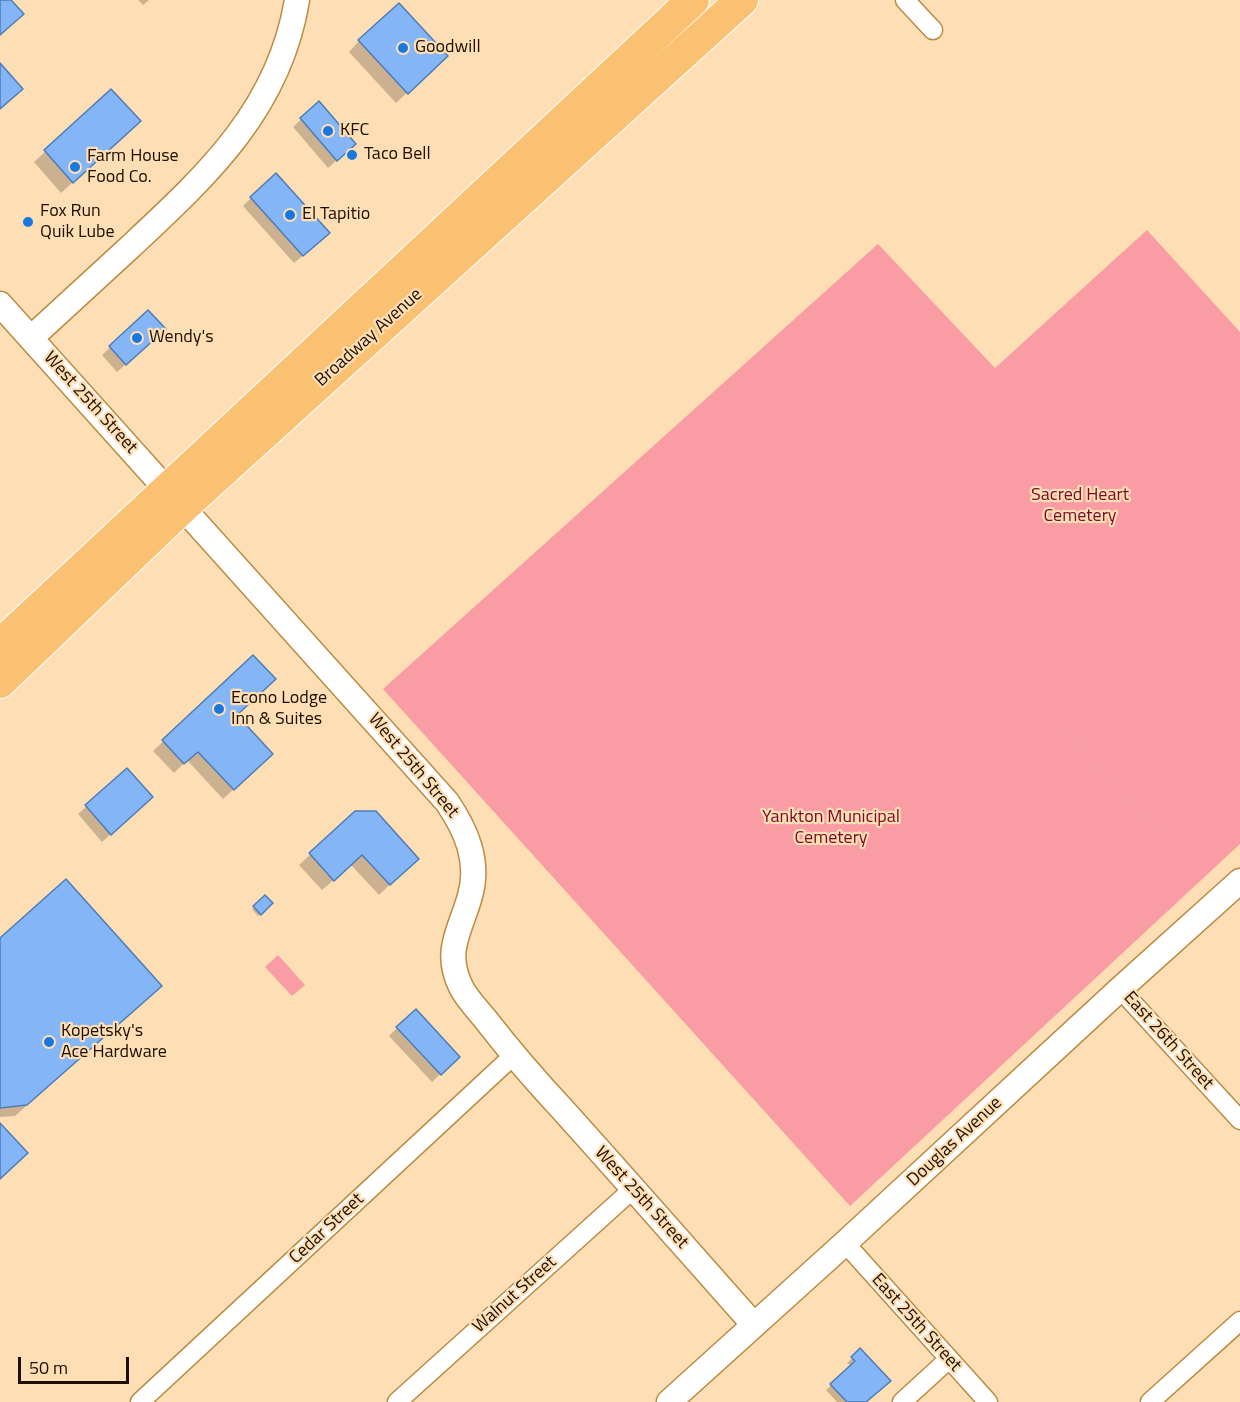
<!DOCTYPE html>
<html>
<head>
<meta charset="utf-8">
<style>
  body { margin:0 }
  #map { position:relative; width:1240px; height:1402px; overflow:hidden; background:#fedeb4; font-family:"Titillium Web",sans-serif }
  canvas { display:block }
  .scale { position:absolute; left:18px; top:1357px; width:111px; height:27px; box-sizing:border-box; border:3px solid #1d0e00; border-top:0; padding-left:8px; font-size:18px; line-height:21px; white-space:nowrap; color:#1d0e00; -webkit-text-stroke:4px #fedeb4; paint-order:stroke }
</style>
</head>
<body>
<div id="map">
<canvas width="1240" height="1402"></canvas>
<div class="scale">50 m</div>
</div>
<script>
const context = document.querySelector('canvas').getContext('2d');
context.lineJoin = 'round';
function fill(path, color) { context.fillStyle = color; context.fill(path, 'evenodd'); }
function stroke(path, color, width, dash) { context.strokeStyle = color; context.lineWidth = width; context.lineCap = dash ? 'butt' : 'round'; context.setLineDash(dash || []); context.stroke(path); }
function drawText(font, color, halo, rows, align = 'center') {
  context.font = font + ' "Titillium Web",sans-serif'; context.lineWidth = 4.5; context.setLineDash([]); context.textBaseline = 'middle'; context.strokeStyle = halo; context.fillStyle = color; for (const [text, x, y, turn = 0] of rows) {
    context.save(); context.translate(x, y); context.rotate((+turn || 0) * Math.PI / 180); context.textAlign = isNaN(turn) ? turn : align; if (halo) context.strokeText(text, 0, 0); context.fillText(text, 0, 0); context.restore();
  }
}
const green = new Path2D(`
  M1147 230 1240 332V844L850 1206 383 689 878 244 995 368ZM969 624 1158 833 1157 832Z
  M278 955 305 985 292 996 265 967Z`);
const shadow = new Path2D(`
  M138 0H149L143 5Z
  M359 41 435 67 396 103 349 52Z
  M111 91 128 132 61 193 34 162Z
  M318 103 346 152 328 168 293 127Z
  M251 198 320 241 294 263 243 206Z
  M148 312 156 337 117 372 102 355Z
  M253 657 236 715 262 763 223 799 187 760 174 773 153 751Z
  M127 770 143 805 102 842 78 814Z
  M355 813 406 869 379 895 351 865 322 890 299 865Z
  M265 897 271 903 258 916 252 909Z
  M0 940 149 997 15 1116 0 1117Z
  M397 1028 450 1065 432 1082 389 1036Z
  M860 1351 865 1402H837L826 1390 851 1366 847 1363Z`);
const building = new Path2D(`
  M0 0H11L24 14 0 35Z
  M399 3 448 56 408 94 358 40Z
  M0 63 23 89 0 109Z
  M111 89 141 121 73 183 44 150Z
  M319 101 356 144 337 161 300 118Z
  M276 173 330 233 303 256 250 197Z
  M148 310 166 329 126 365 109 346Z
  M253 655 276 679 237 715 273 754 234 790 198 752 184 764 162 740Z
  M127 768 153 797 111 835 85 805Z
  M355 811H376L419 859 390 885 362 855 334 881 309 853Z
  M66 879 162 986 27 1105 0 1108V938Z
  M265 895 273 903 261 915 253 906Z
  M416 1009 460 1057 441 1075 396 1027Z
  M0 1123 28 1153 0 1179Z
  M860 1348 891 1381 866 1402H847L830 1384 855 1361 851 1357Z`);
const street = new Path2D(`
  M905 0 933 30
  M1120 989 1240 1120
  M845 1243 988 1402
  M140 1402 514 1055
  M397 1402 633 1189
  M902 1402 949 1359
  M1150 1402 1240 1321`);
const secondary = new Path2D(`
  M0 304 447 802C466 830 480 861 470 896 461 929 443 951 461 987 467 999 478 1010 486 1020 510 1051 536 1081 563 1110 627 1181 690 1253 754 1325
  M31 338C64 308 96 278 129 248 206 176 279 110 297 0
  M669 1402 845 1243 1120 989 1240 881`);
const highway = new Path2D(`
  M0 645 693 0
  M0 682 183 507 742 0`);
const markers = [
  [403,48,6,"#1878e0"],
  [328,131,6,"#1878e0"],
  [352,155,6,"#1878e0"],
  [75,167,6,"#1878e0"],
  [290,215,6,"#1878e0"],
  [28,222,6,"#1878e0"],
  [137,338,6,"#1878e0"],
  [219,709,6,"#1878e0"],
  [49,1042,6,"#1878e0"]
];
const poiNames = [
  ["Goodwill",415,48],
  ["KFC",340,131],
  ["Taco Bell",364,155],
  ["Farm House",87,157],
  ["Food Co.",87,178],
  ["Fox Run",40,212],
  ["Quik Lube",40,233],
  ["El Tapitio",302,215],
  ["Wendy's",149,338],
  ["Econo Lodge",231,699],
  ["Inn & Suites",231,720],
  ["Kopetsky's",61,1032],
  ["Ace Hardware",61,1053]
];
const streetNames = [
  ["Broadway Avenue",369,338,-42],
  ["West 25th Street",90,403,48],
  ["West 25th Street",413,766,50],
  ["East 26th Street",1168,1041,48],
  ["Douglas Avenue",955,1142,-43],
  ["West 25th Street",641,1198,48],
  ["Cedar Street",327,1229,-43],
  ["Walnut Street",515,1295,-42],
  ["East 25th Street",916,1323,48]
];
const parkNames = [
  ["Sacred Heart",1080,496],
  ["Cemetery",1080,517],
  ["Yankton Municipal",831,818],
  ["Cemetery",831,839]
];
fill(green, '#f99ca3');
fill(shadow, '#0003');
fill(building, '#84b6f7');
stroke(building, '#4c7bb8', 1.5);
stroke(street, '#bc8b42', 21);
stroke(secondary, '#bc8b42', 27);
stroke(highway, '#fff', 34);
stroke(street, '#fff', 18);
stroke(secondary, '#fff', 24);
stroke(highway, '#f9c171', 32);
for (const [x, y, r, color] of markers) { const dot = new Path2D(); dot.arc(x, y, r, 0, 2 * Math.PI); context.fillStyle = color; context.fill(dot); stroke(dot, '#fedeb4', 2); }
drawText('18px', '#1d0e00', '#fedeb4', poiNames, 'left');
drawText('18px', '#1d0e00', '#fedeb4', streetNames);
drawText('18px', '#790826', '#fedeb4', parkNames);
</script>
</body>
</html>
